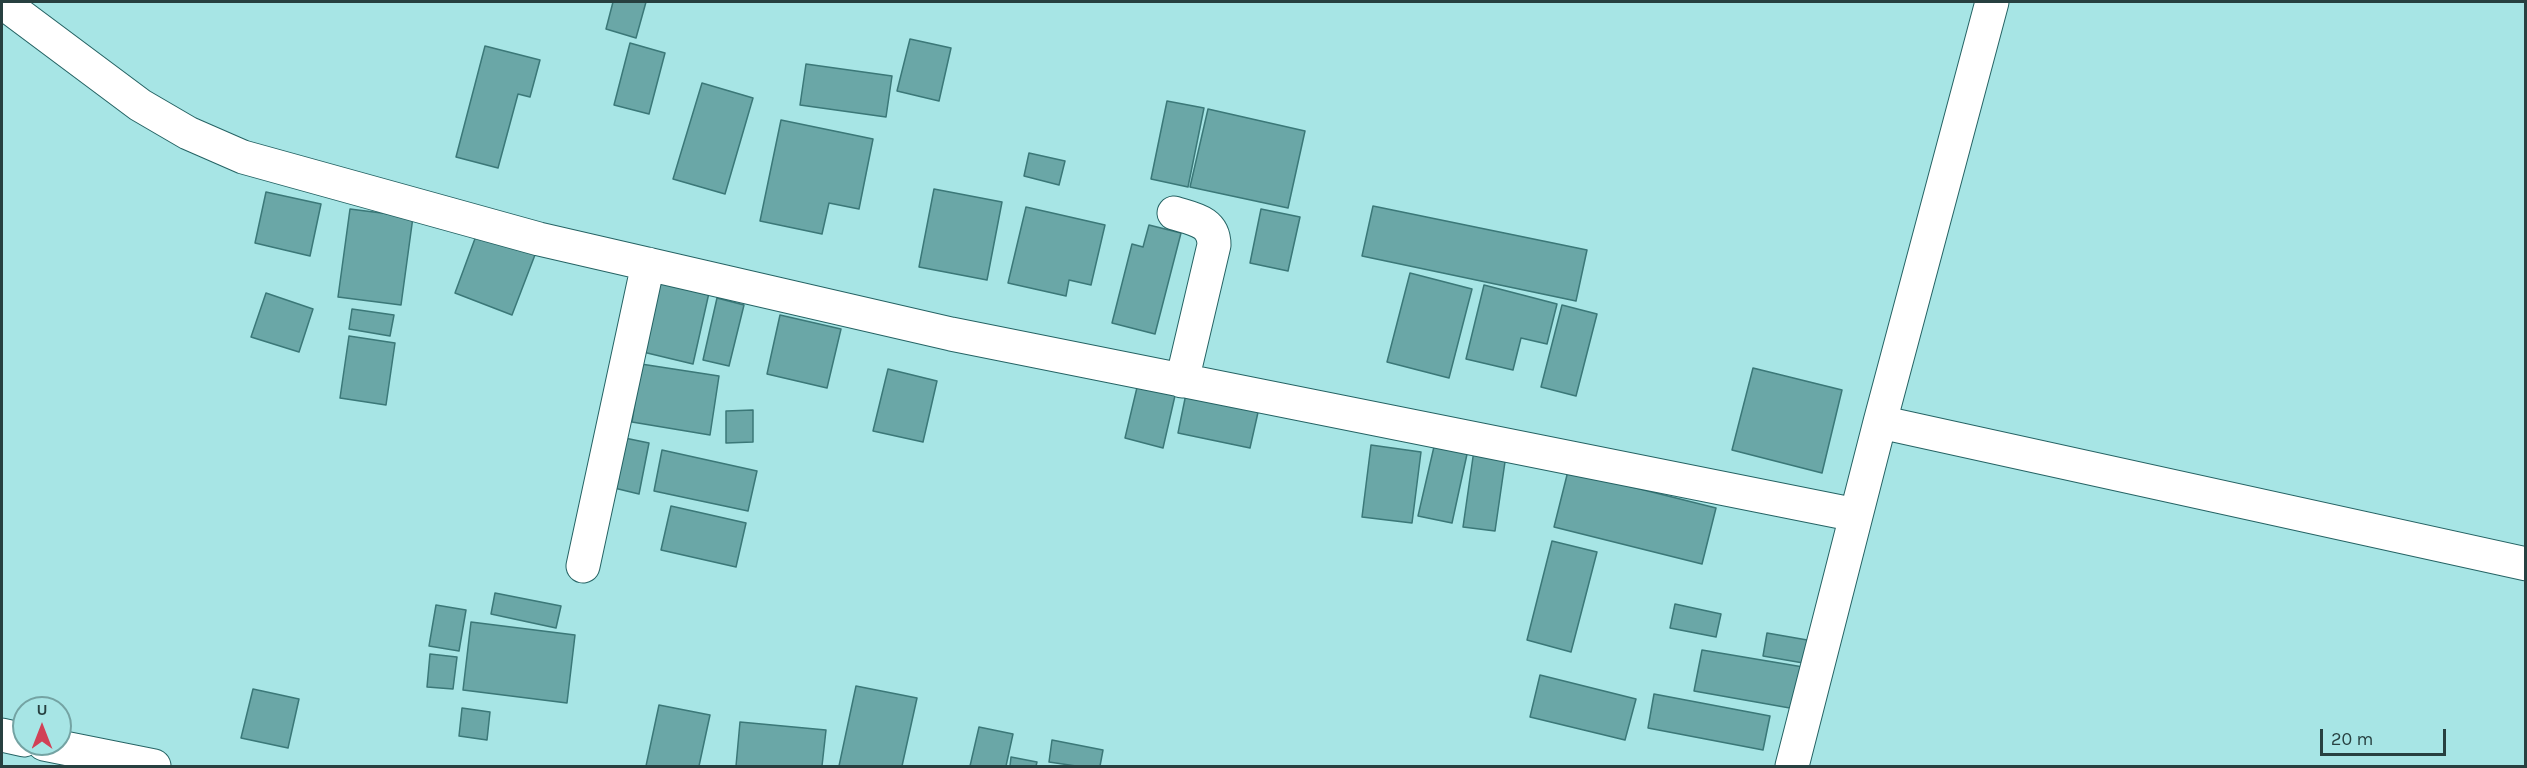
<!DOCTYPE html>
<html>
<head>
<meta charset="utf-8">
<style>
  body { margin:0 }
  #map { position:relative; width:2527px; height:768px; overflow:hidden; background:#a7e5e5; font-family:Karla,sans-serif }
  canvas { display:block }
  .frame { position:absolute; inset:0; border:3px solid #274040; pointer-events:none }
  .north { position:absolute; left:12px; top:696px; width:60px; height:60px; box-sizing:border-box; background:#a7e5e5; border:2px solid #74a3a3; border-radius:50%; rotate:0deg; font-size:16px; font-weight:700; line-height:24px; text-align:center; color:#274040 }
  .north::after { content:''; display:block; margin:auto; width:21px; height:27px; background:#d14156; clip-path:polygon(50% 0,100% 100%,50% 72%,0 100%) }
  .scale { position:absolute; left:2320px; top:729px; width:126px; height:27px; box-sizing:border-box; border:3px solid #274040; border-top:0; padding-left:8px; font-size:18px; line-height:21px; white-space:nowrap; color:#274040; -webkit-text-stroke:4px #a7e5e5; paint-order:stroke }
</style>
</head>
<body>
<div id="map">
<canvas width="2527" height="768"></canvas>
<div class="frame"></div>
<div class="north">U</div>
<div class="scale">20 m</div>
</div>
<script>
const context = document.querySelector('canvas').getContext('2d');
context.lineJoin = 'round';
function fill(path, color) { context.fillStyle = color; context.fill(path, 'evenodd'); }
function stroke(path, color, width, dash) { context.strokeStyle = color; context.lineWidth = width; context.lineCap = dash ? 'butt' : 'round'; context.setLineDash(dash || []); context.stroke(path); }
const building = new Path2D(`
  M613 2H646L636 38 606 29Z
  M910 39 951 48 939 101 897 91Z
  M630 43 665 53 649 114 614 105Z
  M485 46 540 60 530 97 518 94 498 168 456 157Z
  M806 64 892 76 886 117 800 105Z
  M702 83 753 98 725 194 673 179Z
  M1167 101 1204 108 1188 187 1151 179Z
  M1208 109 1305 131 1288 208 1190 187Z
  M781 120 873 139 859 209 829 203 822 234 760 221Z
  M1029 153 1065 161 1059 185 1024 176Z
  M934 189 1002 202 987 280 919 267Z
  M266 192 321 204 310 256 255 243Z
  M1373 206 1587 250 1576 301 1362 256Z
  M1026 207 1105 225 1091 285 1069 280 1066 296 1008 283Z
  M350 209 413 217 401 305 338 297Z
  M1261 209 1300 217 1288 271 1250 263Z
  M480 225 538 247 512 315 455 293Z
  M1149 225 1181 233 1155 334 1112 323 1132 244 1143 247Z
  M661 273 711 284 693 364 643 352Z
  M1410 273 1472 289 1449 378 1387 362Z
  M1484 285 1557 304 1547 344 1521 338 1513 370 1466 359Z
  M266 293 313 309 299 352 251 337Z
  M717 298 744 305 729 366 703 360Z
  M1562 305 1597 314 1576 396 1541 387Z
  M352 309 394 315 390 336 349 329Z
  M780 315 841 329 827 388 767 374Z
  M349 336 395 343 386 405 340 398Z
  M641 364 719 376 710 435 632 422Z
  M1753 368 1842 390 1822 473 1732 450Z
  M888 369 937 381 923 442 873 431Z
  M1139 379 1177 387 1163 448 1125 438Z
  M1188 384 1261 399 1250 448 1178 433Z
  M753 410V442L726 443V411Z
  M620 437 649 443 639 494 610 487Z
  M1436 438 1469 445 1452 523 1418 516Z
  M1475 443 1507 448 1495 531 1463 527Z
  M1371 445 1421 452 1412 523 1362 517Z
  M662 450 757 471 748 511 654 491Z
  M1568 471 1716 508 1702 564 1554 527Z
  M671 506 746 523 736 567 661 550Z
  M1552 541 1597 552 1571 652 1527 640Z
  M495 593 561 606 556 628 491 614Z
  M1675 604 1721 614 1716 637 1670 628Z
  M436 605 466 610 459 651 429 646Z
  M471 622 575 635 567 703 463 690Z
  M1767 633 1813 641 1809 664 1763 656Z
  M1702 650 1809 668 1801 710 1694 691Z
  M430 654 457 657 453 689 427 687Z
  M1540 675 1636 699 1625 740 1530 717Z
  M856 686 917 698 902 766H839Z
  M253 689 299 699 288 748 241 738Z
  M1654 694 1770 716 1763 750 1648 728Z
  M659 705 710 715 699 766H646Z
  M462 708 490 712 487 740 459 736Z
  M740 722 826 730 822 766H736Z
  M979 727 1013 734 1006 766H970Z
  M1052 740 1103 750 1100 766H1076L1049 762Z
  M1011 757 1037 762 1036 766H1010Z`);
const minor = new Path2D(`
  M2 2 140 105 188 133 243 157 539 239 951 334 1856 515
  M1174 213C1193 219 1214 221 1214 245L1182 381
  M1880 422 2526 564
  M583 566 648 264
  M2 735 24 740
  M44 744 154 766
  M1792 766 1880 422 1992 2`);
fill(building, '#6aa7a7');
stroke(building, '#3b7878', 1.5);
stroke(minor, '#256364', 35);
stroke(minor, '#fff', 33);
</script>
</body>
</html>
